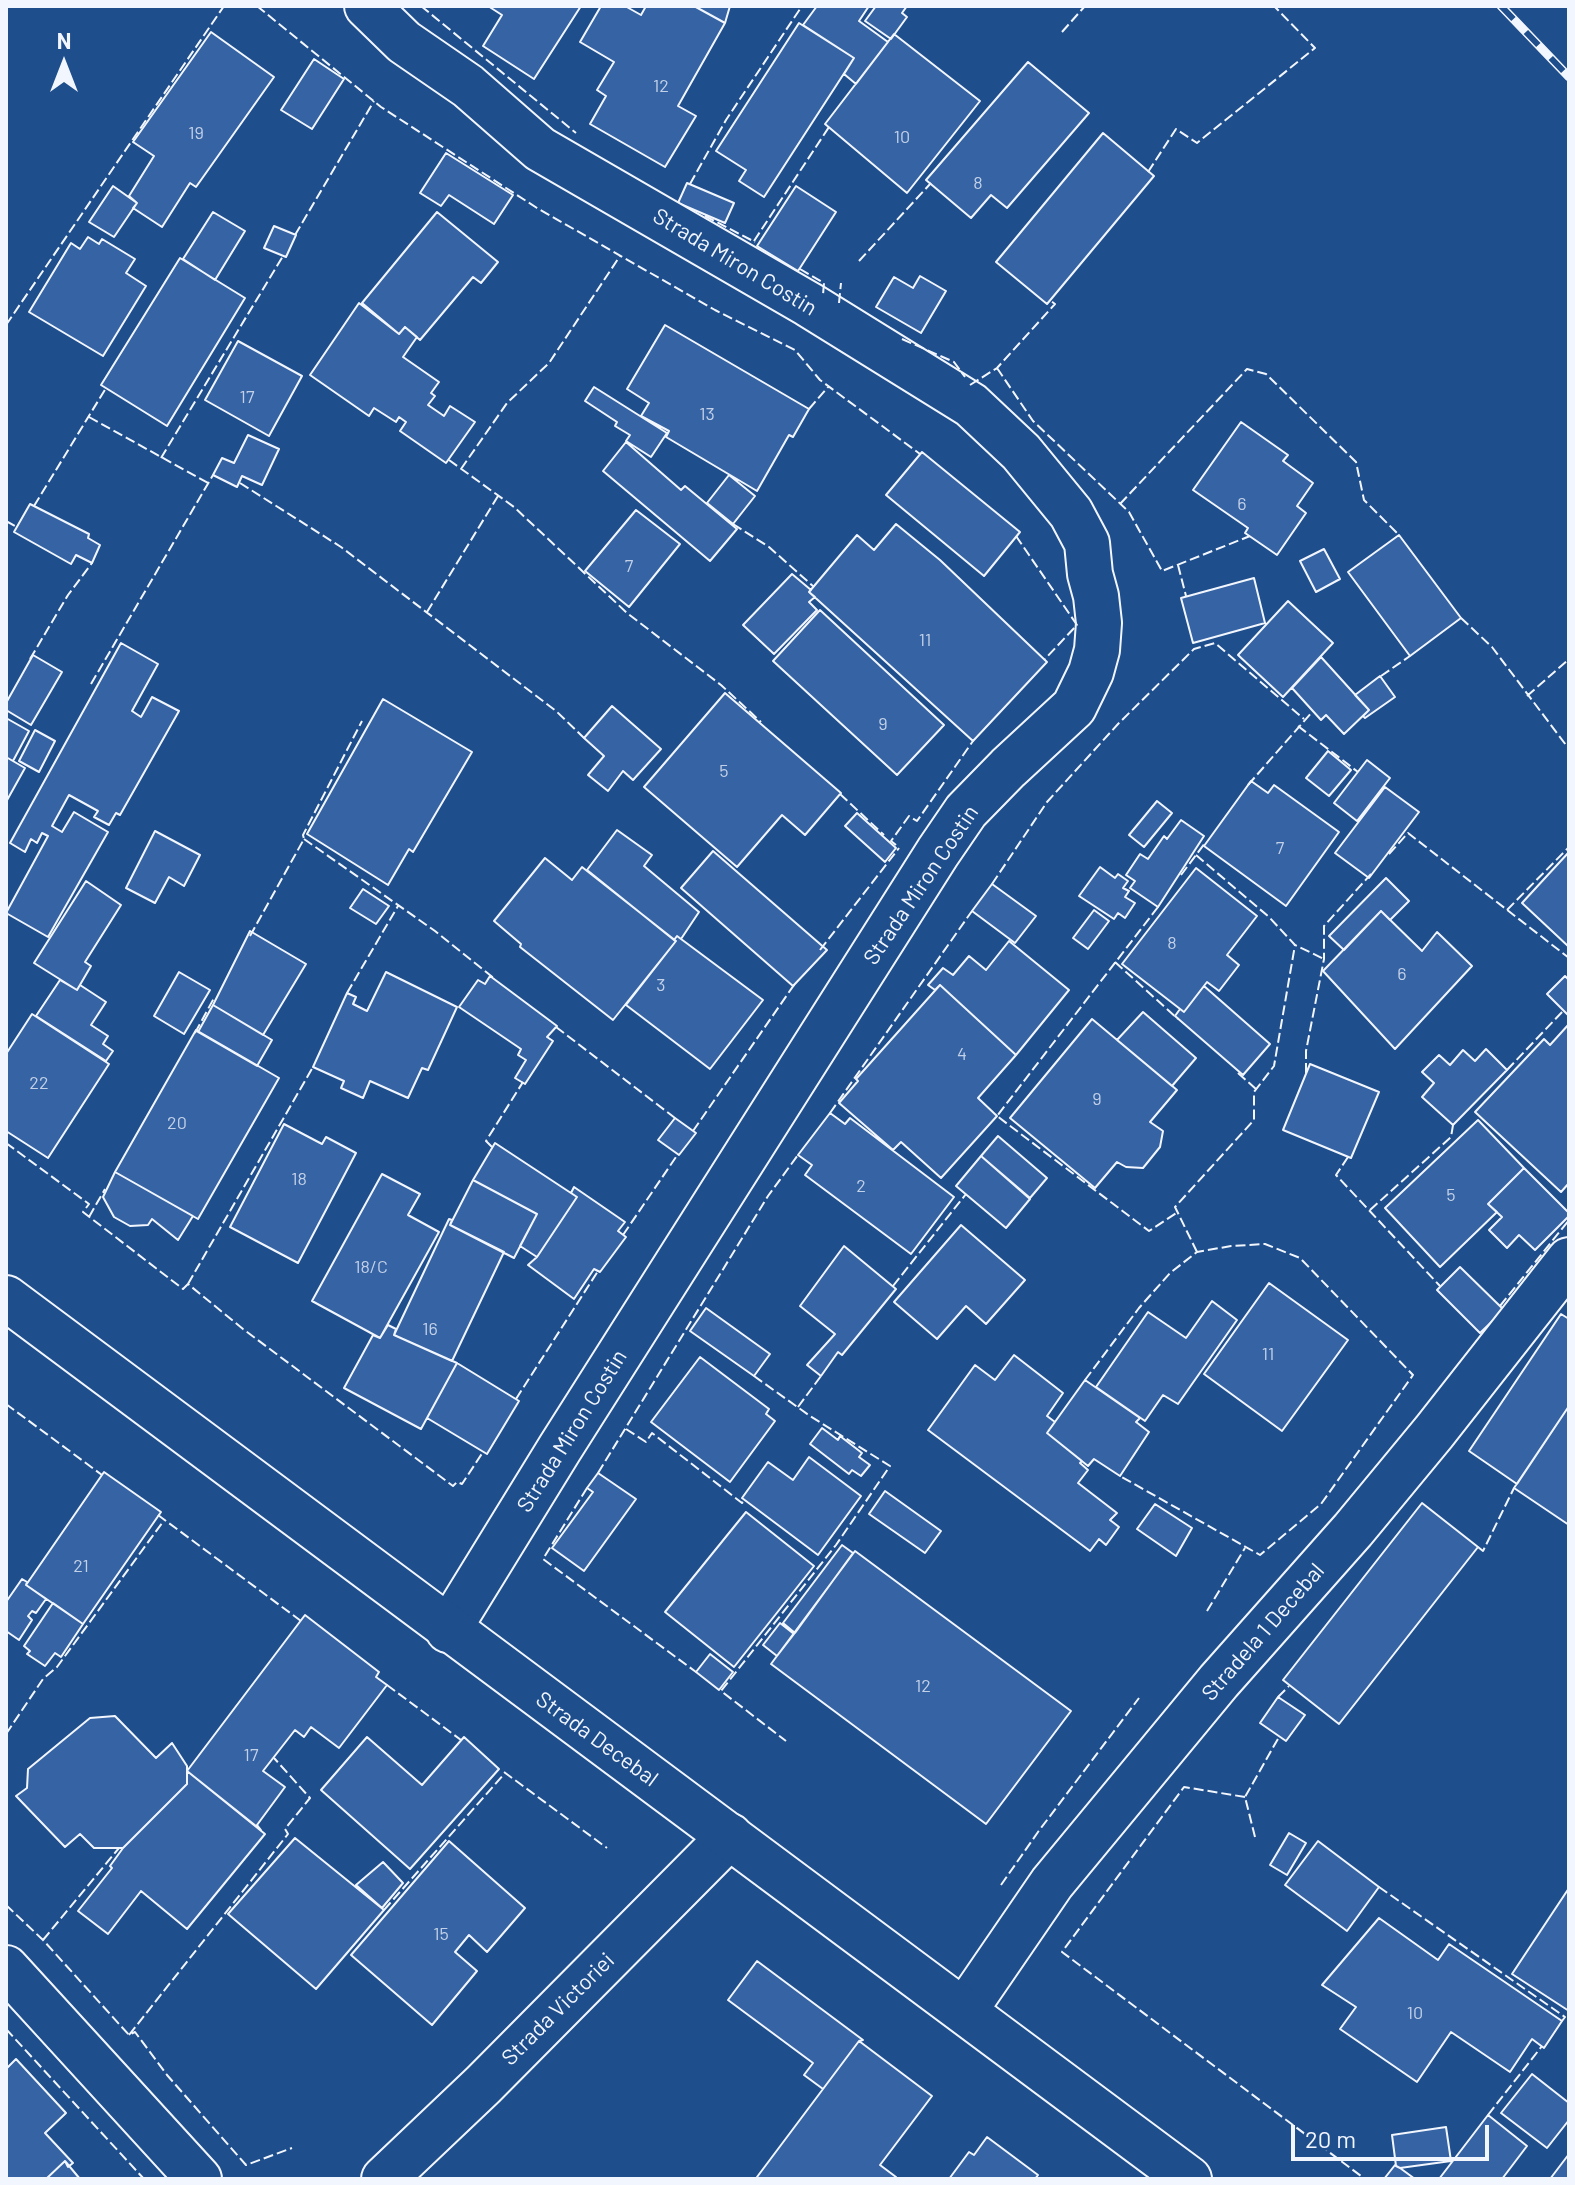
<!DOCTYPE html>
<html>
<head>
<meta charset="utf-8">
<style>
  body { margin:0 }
  #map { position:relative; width:1575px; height:2185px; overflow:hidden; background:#1f4e8c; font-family:Barlow,sans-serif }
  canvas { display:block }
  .frame { position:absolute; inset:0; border:8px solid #f2f6ff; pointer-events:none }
  .north { position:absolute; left:24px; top:24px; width:80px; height:80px; -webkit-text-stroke:6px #1f4e8c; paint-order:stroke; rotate:0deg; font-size:22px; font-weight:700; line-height:32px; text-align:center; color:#f2f6ff }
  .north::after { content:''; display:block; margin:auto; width:28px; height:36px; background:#f2f6ff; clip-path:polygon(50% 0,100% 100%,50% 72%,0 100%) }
  .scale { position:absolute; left:1291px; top:2125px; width:198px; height:36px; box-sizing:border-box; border:4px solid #f2f6ff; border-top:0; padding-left:10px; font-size:24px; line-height:28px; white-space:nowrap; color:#f2f6ff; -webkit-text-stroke:6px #1f4e8c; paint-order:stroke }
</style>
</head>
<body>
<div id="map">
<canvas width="1575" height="2185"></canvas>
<div class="frame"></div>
<div class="north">N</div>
<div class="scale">20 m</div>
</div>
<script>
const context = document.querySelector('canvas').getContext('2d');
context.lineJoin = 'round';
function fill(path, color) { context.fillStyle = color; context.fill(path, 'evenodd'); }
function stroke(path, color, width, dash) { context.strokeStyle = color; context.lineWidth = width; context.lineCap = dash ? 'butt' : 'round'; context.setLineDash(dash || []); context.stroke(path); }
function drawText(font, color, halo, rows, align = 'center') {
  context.font = font + ' Barlow,sans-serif'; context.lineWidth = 6; context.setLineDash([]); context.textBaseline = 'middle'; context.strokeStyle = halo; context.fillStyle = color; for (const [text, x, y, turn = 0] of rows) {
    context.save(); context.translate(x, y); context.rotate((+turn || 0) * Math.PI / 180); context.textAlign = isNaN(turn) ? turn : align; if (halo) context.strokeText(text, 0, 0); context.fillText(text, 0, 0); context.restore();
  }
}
const building = new Path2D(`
  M488 6H581L534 79 483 46 502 15Z
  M601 6H625L641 15 646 6H694L725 23 678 106 696 116 665 167 590 124 606 96 597 90 614 62 580 42Z
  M694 6H730L725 23Z
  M817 6H869L859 21 888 42 856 84 844 74 854 58 803 25Z
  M876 6H907L902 13 907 17 891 39 865 21Z
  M799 23 854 58 764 197 739 181 746 170 716 151Z
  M211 32 274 77 196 187 190 183 162 227 133 208 137 203 129 196 154 156 133 142Z
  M894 34 980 101 907 193 825 124Z
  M314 59 344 79 312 129 281 110Z
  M1028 62 1089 113 1007 208 991 195 971 218 926 180Z
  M1103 133 1154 176 1047 304 996 262Z
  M446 153 513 195 494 224 449 195 441 206 420 193Z
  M687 183 734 203 725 223 678 203Z
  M113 186 137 203 114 237 89 222Z
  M796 186 836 212 798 271 757 246Z
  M213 212 245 231 215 280 183 259Z
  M437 212 498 262 481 283 473 277 420 340 405 327 399 334 362 303Z
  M274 226 296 235 286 257 264 248Z
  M88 237 99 244 102 239 135 259 126 273 146 286 103 356 29 312 71 243 80 249Z
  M180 258 245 298 167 426 101 385Z
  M920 276 946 291 921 333 876 307 894 277 913 288Z
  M359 303 399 334 405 327 417 337 403 357 439 382 431 393 435 396 428 405 444 416 450 406 475 422 446 463 400 431 406 422 399 417 396 422 374 408 369 416 310 375Z
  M665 325 809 409 793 437 789 435 757 491 666 437 669 431 641 416 649 403 627 389Z
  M238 341 302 376 269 436 205 400Z
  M594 387 667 433 651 457 626 441 630 435 615 426 617 422 585 401Z
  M1241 422 1288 455 1283 461 1313 483 1297 506 1306 513 1277 555 1245 533 1248 528 1193 490Z
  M248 435 279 449 262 485 242 476 237 487 213 475 222 458 234 463Z
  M626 442 681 490 685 486 737 529 710 561 603 471Z
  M922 452 1020 532 984 576 886 495Z
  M729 475 755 496 733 524 707 503Z
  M30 504 89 534 88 538 100 545 92 563 76 555 71 564 14 532Z
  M636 510 680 544 629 607 585 571Z
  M896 524 940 560 1047 662 973 741 809 592 857 535 874 550Z
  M1399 535 1461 618 1410 656 1348 572Z
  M1324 549 1340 579 1316 592 1300 561Z
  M792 574 811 590 809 592 815 597 809 602 817 610 774 654 743 625Z
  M1254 578 1265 623 1193 643 1181 598Z
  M1288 601 1333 643 1283 697 1238 655Z
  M820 610 944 725 897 775 773 661Z
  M121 643 158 664 132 711 141 717 152 697 179 711 120 815 116 813 109 825 94 817 98 811 69 795 52 826 62 832 74 812 108 832 48 937 6 913 48 836 42 833 37 843 31 839 25 852 10 843Z
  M33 655 62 672 31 725 6 710V703Z
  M1321 657 1369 710 1344 734 1326 715 1321 720 1292 688Z
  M1380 676 1395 697 1365 718 1363 716 1369 710 1355 695Z
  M725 693 841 793 805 835 782 815 737 867 644 787Z
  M383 699 472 752 413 852 409 849 388 885 307 834Z
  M612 706 661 749 633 780 623 771 608 791 588 775 604 756 584 738Z
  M6 718 29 731 13 761 6 757Z
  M35 730 55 741 39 772 19 761Z
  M1328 751 1351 770 1329 796 1306 778Z
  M6 757 25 768 6 802Z
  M1367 760 1390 778 1357 821 1334 803Z
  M1251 781 1268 793 1274 785 1339 832 1286 906 1204 846Z
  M1385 787 1419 812 1369 878 1335 853Z
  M1157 801 1172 813 1144 847 1129 835Z
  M857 813 896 848 885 862 845 826Z
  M1181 820 1204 836 1158 907 1130 888 1135 881 1126 875 1140 854 1148 859 1164 836 1167 839Z
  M617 830 652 855 644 866 699 912 681 939 677 936 674 940 587 870Z
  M155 831 200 855 184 886 169 877 155 903 126 888Z
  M713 851 827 950 793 986 681 888Z
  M1569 852V947L1522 903Z
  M545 858 572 880 582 867 676 941 613 1020 520 947 521 944 494 921Z
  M1100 867 1115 878 1118 874 1128 881 1123 888 1129 891 1125 897 1135 903 1125 918 1118 913 1114 919 1079 896Z
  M1196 868 1257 916 1227 955 1239 965 1219 991 1207 982 1184 1012 1122 964Z
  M1386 878 1409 901 1390 920 1381 911 1344 950 1329 936Z
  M86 881 121 905 85 962 91 966 77 990 34 963Z
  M992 884 1036 916 1015 943 972 911Z
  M363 889 389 906 376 924 350 908Z
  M1094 910 1109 921 1088 949 1073 938Z
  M1381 911 1422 951 1437 932 1472 966 1395 1049 1323 971Z
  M250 931 306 964 263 1035 213 1005Z
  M677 936 763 1000 710 1069 626 1005 676 941 674 940Z
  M1009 941 1069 990 1016 1055 940 985 935 990 928 985 943 968 953 975 969 956 986 970Z
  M179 972 210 990 184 1034 154 1016Z
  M386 972 457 1007 428 1070 422 1068 408 1098 370 1081 363 1098 341 1088 344 1081 313 1067 347 993 356 997 353 1004 367 1011Z
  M490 976 557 1026 547 1037 553 1041 525 1084 515 1078 526 1060 518 1055 521 1049 459 1007 478 980 485 984Z
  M1565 976 1569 980V1016L1547 994Z
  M60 980 77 990 80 985 106 1002 91 1025 108 1036 103 1044 113 1051 106 1061 36 1016Z
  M940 985 1016 1055 978 1098 997 1116 941 1178 901 1142 893 1150 839 1103 858 1081 856 1079Z
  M1204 986 1270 1044 1243 1075 1175 1016 1180 1009 1184 1012Z
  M213 1005 272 1040 257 1066 198 1032Z
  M1143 1012 1196 1058 1172 1086 1117 1040Z
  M32 1014 109 1064 48 1158 6 1131V1054Z
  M1092 1019 1177 1090 1150 1122 1163 1131 1160 1147 1143 1168 1126 1167 1117 1162 1095 1188 1010 1118Z
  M1569 1024V1183L1561 1192 1475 1112 1544 1039 1550 1045Z
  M196 1030 279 1078 198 1219 115 1172Z
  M1486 1049 1507 1070 1453 1125 1422 1097 1434 1083 1422 1072 1439 1055 1450 1065 1463 1050 1475 1061Z
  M1310 1064 1379 1092 1351 1158 1283 1130Z
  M830 1113 845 1124 850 1118 954 1197 911 1254 805 1175 812 1165 798 1155Z
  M675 1118 696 1133 679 1155 658 1140Z
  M1478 1120 1524 1168 1488 1204 1497 1212 1440 1267 1385 1208Z
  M284 1124 322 1144 326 1137 356 1153 298 1263 230 1227Z
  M998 1136 1047 1178 1030 1198 981 1156Z
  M495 1143 577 1197 537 1257 520 1246 537 1214 473 1180Z
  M981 1156 1030 1199 1006 1228 956 1186Z
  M1524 1168 1569 1213V1216L1535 1250 1519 1235 1507 1248 1489 1230 1502 1217 1488 1204Z
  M115 1172 193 1216 178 1240 152 1219 148 1225 130 1226 114 1217 103 1197Z
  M382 1174 420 1194 408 1215 439 1232 380 1338 312 1301Z
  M473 1180 537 1214 514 1258 450 1225Z
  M574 1187 625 1222 618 1231 626 1237 600 1272 594 1269 574 1299 528 1265 537 1257 577 1197 571 1193Z
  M449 1219 452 1220 450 1225 504 1252 452 1361 394 1335Z
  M961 1225 1025 1280 986 1324 966 1306 937 1339 894 1302Z
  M844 1246 896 1289 842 1355 838 1352 821 1376 807 1365 835 1334 800 1306Z
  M1460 1267 1504 1310 1480 1333 1437 1290Z
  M1269 1283 1348 1340 1282 1431 1204 1374Z
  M1212 1301 1237 1320 1178 1404 1163 1395 1145 1421 1096 1387 1148 1312 1186 1338Z
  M706 1308 770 1354 754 1376 690 1331Z
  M1561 1314 1569 1319V1406L1517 1484 1469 1451Z
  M388 1325 396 1329 394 1335 457 1363 421 1429 344 1388 373 1335 380 1338Z
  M1014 1355 1063 1393 1047 1416 1055 1422 1047 1433 1082 1461 1080 1463 1088 1470 1078 1483 1117 1513 1110 1520 1119 1527 1106 1545 1099 1539 1090 1551 928 1430 975 1365 995 1380Z
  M700 1357 769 1409 766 1414 775 1421 730 1482 651 1422Z
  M457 1363 519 1401 487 1454 427 1418Z
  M1085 1380 1140 1418 1136 1422 1149 1432 1120 1476 1094 1459 1088 1466 1047 1433Z
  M1569 1406V1525L1514 1488Z
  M822 1428 838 1440 840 1436 862 1453 859 1457 870 1465 861 1476 852 1470 849 1474 810 1444Z
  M809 1457 861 1496 818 1555 742 1498 768 1462 793 1480Z
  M104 1472 161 1512 83 1624 26 1585Z
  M598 1473 636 1499 584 1571 552 1548 593 1492 587 1488Z
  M885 1491 941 1531 925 1553 869 1514Z
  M1422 1503 1478 1547 1339 1724 1283 1680Z
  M1155 1504 1192 1528 1176 1556 1137 1529Z
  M746 1512 814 1566 734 1667 665 1612Z
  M842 1545 853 1553 795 1633 783 1623Z
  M855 1551 1071 1711 986 1824 771 1664Z
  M22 1579 27 1582 26 1585 46 1599 36 1613 32 1611 28 1616 32 1620 19 1640 6 1631V1602Z
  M53 1603 83 1624 61 1657 55 1653 45 1666 27 1654 30 1651 24 1646Z
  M305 1615 379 1672 376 1677 387 1685 339 1748 311 1727 304 1737 295 1730 263 1771 285 1787 257 1825 261 1830 187 1771Z
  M780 1623 794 1634 777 1656 763 1645Z
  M710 1654 733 1672 719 1690 696 1672Z
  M1278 1697 1305 1715 1286 1741 1260 1723Z
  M115 1716 156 1758 172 1743 187 1766V1784L123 1848H94L80 1834 65 1847 16 1796 27 1788 28 1769 90 1718Z
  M367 1737 422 1785 464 1737 499 1769 410 1869 321 1790Z
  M187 1771 265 1834 187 1929 141 1891 108 1934 78 1911 112 1868 110 1866 123 1848 187 1784Z
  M1289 1833 1306 1843 1287 1875 1270 1865Z
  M295 1838 384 1910 316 1989 228 1914Z
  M449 1841 525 1908 487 1952 469 1935 455 1952 477 1971 432 2025 351 1955Z
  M1318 1841 1379 1887 1347 1931 1285 1885Z
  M383 1862 403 1883 382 1908 356 1885Z
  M1569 1888V2011L1512 1974Z
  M1379 1918 1438 1960 1449 1944 1562 2021 1544 2048 1532 2039 1510 2072 1451 2032 1417 2082 1340 2029 1356 2007 1322 1985Z
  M757 1961 863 2040 859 2041 823 2089 804 2075 813 2063 728 2000Z
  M859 2041 932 2096 880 2165 896 2177 895 2179H759L757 2177Z
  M16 2059 66 2113 45 2133 73 2163 68 2167 65 2161 46 2179H6V2069Z
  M1532 2074 1569 2103V2120L1547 2148 1501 2113Z
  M1488 2115 1527 2146 1502 2179H1439Z
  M1446 2127 1451 2161 1400 2168 1396 2166 1392 2135Z
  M987 2137 1038 2175 1035 2179H949L969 2152 974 2155Z
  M1569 2154V2179H1550Z
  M65 2161 80 2179H46Z
  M1395 2165 1400 2168 1415 2179H1384Z`);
const street = new Path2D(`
  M367 6 404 42 468 86 540 149 808 304 971 405 1021 452 1071 513 1087 543 1090 574 1096 596 1099 623 1097 650 1091 672 1074 707 1008 768 966 811 938 852 560 1448 448 1630
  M6 1968 199 2179
  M965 2010 1052 1883 1219 1681 1353 1530 1434 1432 1569 1260`);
const secondary = new Path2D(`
  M384 2179 483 2085 730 1836`);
const primary = new Path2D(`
  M6 1298 1189 2179`);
const rail = new Path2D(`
  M1501 6 1569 77`);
const fence = new Path2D(`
  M257 6 381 107 537 208 715 310 795 350 820 380 920 454
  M421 6 576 133
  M1062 32 1085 6
  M1148 172 1176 129 1197 143 1315 48 1274 6
  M690 184 726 120 802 6
  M705 216 755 242
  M295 235 374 101
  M754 241 829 127
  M859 261 931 183
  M800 269 824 283 823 295
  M839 303 841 283
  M6 325 224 6
  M902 339 954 362 965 377
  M997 368 1033 421 1129 512 1162 571 1250 536
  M970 385 997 368 1055 304 1051 301
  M809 409 828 387
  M89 417 208 483
  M161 458 283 256
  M449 460 514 507 627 613 721 685 761 722
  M461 469 507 403 549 363 620 256
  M240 483 341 547 556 711 584 738
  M1120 504 1247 369 1266 374 1356 462 1364 500 1399 535
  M34 506 106 388
  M6 521 17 527
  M733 524 769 547 814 587
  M1016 536 1077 625 1045 659
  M1178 565 1186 596
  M427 612 498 496
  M1461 618 1492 647 1569 749
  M30 659 68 595 92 563
  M1381 676 1410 656
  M91 684 213 475
  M1527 696 1569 659
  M1298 726 1358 772
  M1248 785 1313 711
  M840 794 884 835
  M304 839 435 931 495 979
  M896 845 891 841 909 816 917 821 973 741
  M1389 854 1408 833 1569 958
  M1196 855 1269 917 1295 945 1324 959
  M1181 875 1205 843
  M992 884 1047 802 1118 724 1194 649 1215 643 1304 719
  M1158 907 997 1116 1149 1231 1178 1212
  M1507 910 1569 847
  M250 936 304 839 303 835 362 721
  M820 950 899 848
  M1115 962 1178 1019
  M347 993 398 906
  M556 1027 675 1118
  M195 1033 214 998
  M1507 1070 1563 1011
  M1238 1073 1256 1089
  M1306 1073V1051L1324 959V926L1371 874
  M830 1113 972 911
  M693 1131 796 982
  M6 1143 89 1204 83 1212 183 1289 188 1284 243 1329 453 1486 457 1482 462 1484 483 1452
  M492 1147 486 1141 523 1082
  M1348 1157 1336 1175 1440 1286
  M1370 1210 1451 1137 1453 1125
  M89 1217 105 1189
  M623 1235 678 1154
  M1197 1252 1175 1207 1254 1120V1092L1274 1066 1295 945
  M188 1284 313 1067
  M893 1286 966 1194
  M1500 1306 1569 1220
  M754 1376 810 1416 890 1466 836 1545 721 1691 786 1741
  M1085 1380 1139 1308 1170 1273 1197 1252 1231 1246 1265 1244 1300 1258 1413 1375 1321 1504 1260 1555 1120 1476
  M516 1399 598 1271
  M6 1404 102 1475
  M798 1407 821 1376
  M626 1429 646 1442 652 1433 742 1503 745 1500
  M598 1473 768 1196 798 1155
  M587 1488 543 1559 696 1672
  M158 1515 301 1621
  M1478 1547 1483 1551 1514 1488
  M1207 1611 1245 1548
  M387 1685 461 1740
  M1278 1697 1289 1686
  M6 1734 43 1679 57 1667 165 1519
  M504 1772 607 1848
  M1245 1797 1184 1787 1062 1952 1365 2179
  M1255 1837 1245 1797 1279 1737
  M1001 1885 1038 1832 1139 1698
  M1379 1887 1565 2017 1562 2021
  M6 1905 43 1940 129 2035 135 2032 167 2075 246 2165 292 2148
  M384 1910 505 1773
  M43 1940 119 1848
  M6 2029 144 2179
  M129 2035 288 1834 285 1829 310 1798 274 1758
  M1488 2115 1542 2046`);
const numberNames = [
  ["12",661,86],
  ["19",196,133],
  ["10",902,137],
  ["8",978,183],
  ["17",247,397],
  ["13",707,414],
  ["6",1242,504],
  ["7",629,566],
  ["11",925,640],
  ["9",883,724],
  ["5",724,771],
  ["7",1280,848],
  ["8",1172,943],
  ["6",1402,974],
  ["3",661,985],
  ["4",962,1054],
  ["22",39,1083],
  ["9",1097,1099],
  ["20",177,1123],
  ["18",299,1179],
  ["2",861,1186],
  ["5",1451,1195],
  ["18/C",371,1267],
  ["16",430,1329],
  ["11",1268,1354],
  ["21",81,1566],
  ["12",923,1686],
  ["17",251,1755],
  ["15",441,1934],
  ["10",1415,2013]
];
const streetNames = [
  ["Strada Miron Costin",735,262,31],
  ["Strada Miron Costin",921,885,-56],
  ["Strada Miron Costin",572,1431,-58],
  ["Stradela 1 Decebal",1263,1632,-49],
  ["Strada Decebal",597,1739,36],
  ["Strada Victoriei",558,2009,-45]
];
fill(building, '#3563a3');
stroke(building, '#f2f6ff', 2);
stroke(street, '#f2f6ff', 48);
stroke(secondary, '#f2f6ff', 48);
stroke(primary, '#f2f6ff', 48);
stroke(street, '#1f4e8c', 44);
stroke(secondary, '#1f4e8c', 44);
stroke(primary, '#1f4e8c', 44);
stroke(rail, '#f2f6ff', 9);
stroke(rail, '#1f4e8c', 6, [18]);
stroke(fence, '#f2f6ff', 2, [10, 4]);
drawText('18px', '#c3d1e8', null, numberNames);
drawText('22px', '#f2f6ff', '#1f4e8c', streetNames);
</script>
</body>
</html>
